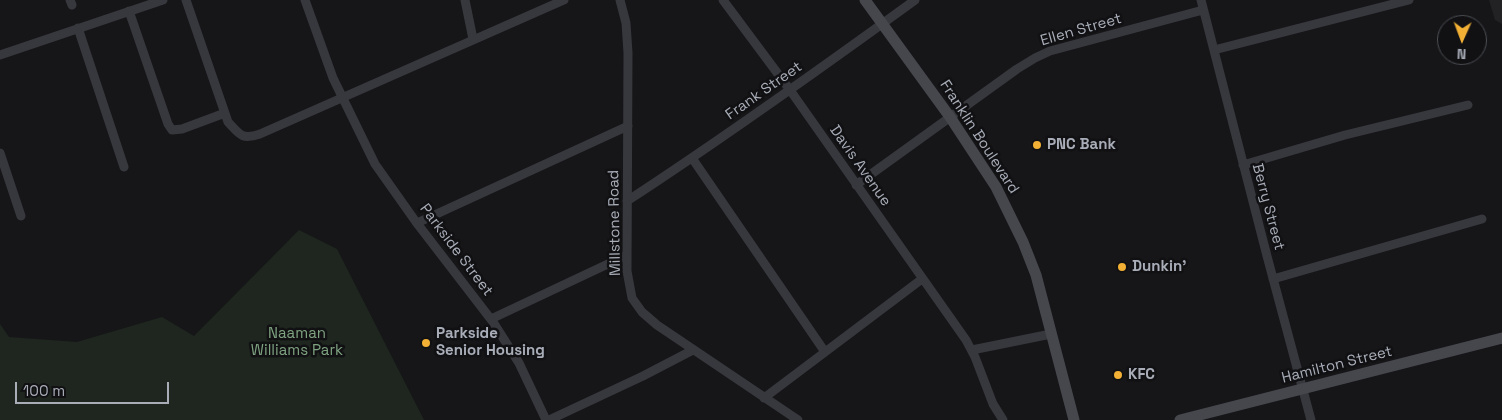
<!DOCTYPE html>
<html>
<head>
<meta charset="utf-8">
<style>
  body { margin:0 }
  #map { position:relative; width:1502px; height:420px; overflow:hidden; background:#161618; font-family:"Space Grotesk",sans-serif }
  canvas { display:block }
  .north { position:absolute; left:1437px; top:15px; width:50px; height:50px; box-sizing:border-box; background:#111113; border:1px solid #4d4f55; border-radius:50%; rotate:182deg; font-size:14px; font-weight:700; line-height:20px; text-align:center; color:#a8adb8 }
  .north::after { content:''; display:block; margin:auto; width:18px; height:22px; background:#f2b134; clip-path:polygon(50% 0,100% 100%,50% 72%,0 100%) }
  .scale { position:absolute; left:15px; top:382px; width:154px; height:22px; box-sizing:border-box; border:2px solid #a8adb8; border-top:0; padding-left:6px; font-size:15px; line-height:18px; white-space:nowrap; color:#a8adb8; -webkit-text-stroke:4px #111113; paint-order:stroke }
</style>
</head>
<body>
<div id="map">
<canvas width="1502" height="420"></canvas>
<div class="north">N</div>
<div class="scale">100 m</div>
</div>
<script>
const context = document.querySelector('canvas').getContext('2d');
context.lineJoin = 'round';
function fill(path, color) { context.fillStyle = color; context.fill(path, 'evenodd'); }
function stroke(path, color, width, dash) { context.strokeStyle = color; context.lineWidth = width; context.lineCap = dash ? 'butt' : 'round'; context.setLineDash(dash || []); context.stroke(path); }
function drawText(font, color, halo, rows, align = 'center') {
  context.font = font + ' "Space Grotesk",sans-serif'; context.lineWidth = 5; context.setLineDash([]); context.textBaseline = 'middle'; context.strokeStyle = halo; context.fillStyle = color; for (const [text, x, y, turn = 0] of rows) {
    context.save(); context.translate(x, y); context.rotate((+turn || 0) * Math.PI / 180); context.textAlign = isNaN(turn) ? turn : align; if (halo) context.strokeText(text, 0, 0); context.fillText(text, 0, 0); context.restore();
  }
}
const built = new Path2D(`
  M1489 0H1502V24L1495 20Z`);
const green = new Path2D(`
  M299 230 337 249 424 420H0V324L9 337 77 342 162 317 194 336Z`);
const minor = new Path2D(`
  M70 0 72 5
  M186 0 228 122C240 135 242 140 260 134L564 0
  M305 0 333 78 375 164 416 222 493 322 519 363 546 420
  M465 0 473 39
  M620 0 626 23 628 53 627 271 632 298 642 312 657 325 798 420
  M723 0 790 90 966 340 975 357 993 404 1003 420
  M1201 0 1267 256 1311 420
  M129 11 168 124 172 130 182 129 225 113
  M78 28 124 167
  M1214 50 1409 0
  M0 55 163 0
  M0 153 21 216
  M692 158 825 352
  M1243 165 1345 135 1468 105
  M856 185 1017 69 1035 58 1050 51 1203 10
  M627 201C725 137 820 69 915 0
  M417 223 628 126
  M1273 279 1482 219
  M491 319 627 255
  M972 350 1051 334
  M764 398 922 279
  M549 420 643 376 693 350`);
const secondary = new Path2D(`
  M865 0 950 117 996 187 1023 242 1036 275 1074 420
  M1180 420 1502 338`);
const markers = [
  [1037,145,5,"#f2b134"],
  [1122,267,5,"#f2b134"],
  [426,343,5,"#f2b134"],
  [1118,375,5,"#f2b134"]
];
const streetNames = [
  ["Ellen Street",1081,30,-16],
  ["Frank Street",764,91,-35],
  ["Franklin Boulevard",979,137,57],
  ["Davis Avenue",860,166,55],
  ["Berry Street",1268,207,75],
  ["Millstone Road",615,223,-91],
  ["Parkside Street",456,250,53],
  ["Hamilton Street",1337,365,-14]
];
const poiNames = [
  ["PNC Bank",1047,145],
  ["Dunkin'",1132,267],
  ["Parkside",436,334],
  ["Senior Housing",436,351],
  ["KFC",1128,375]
];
const parkNames = [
  ["Naaman",297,334],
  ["Williams Park",297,351]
];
fill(built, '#222225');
fill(green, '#1e261f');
stroke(minor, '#37383d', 9);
stroke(secondary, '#45474d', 11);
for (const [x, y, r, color] of markers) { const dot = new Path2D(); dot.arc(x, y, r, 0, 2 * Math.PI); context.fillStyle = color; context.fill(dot); stroke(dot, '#111113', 2); }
drawText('15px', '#a8adb8', '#111113', streetNames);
drawText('bold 15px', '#a8adb8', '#111113', poiNames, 'left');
drawText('15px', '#7fa381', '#111113', parkNames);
</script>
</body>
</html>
